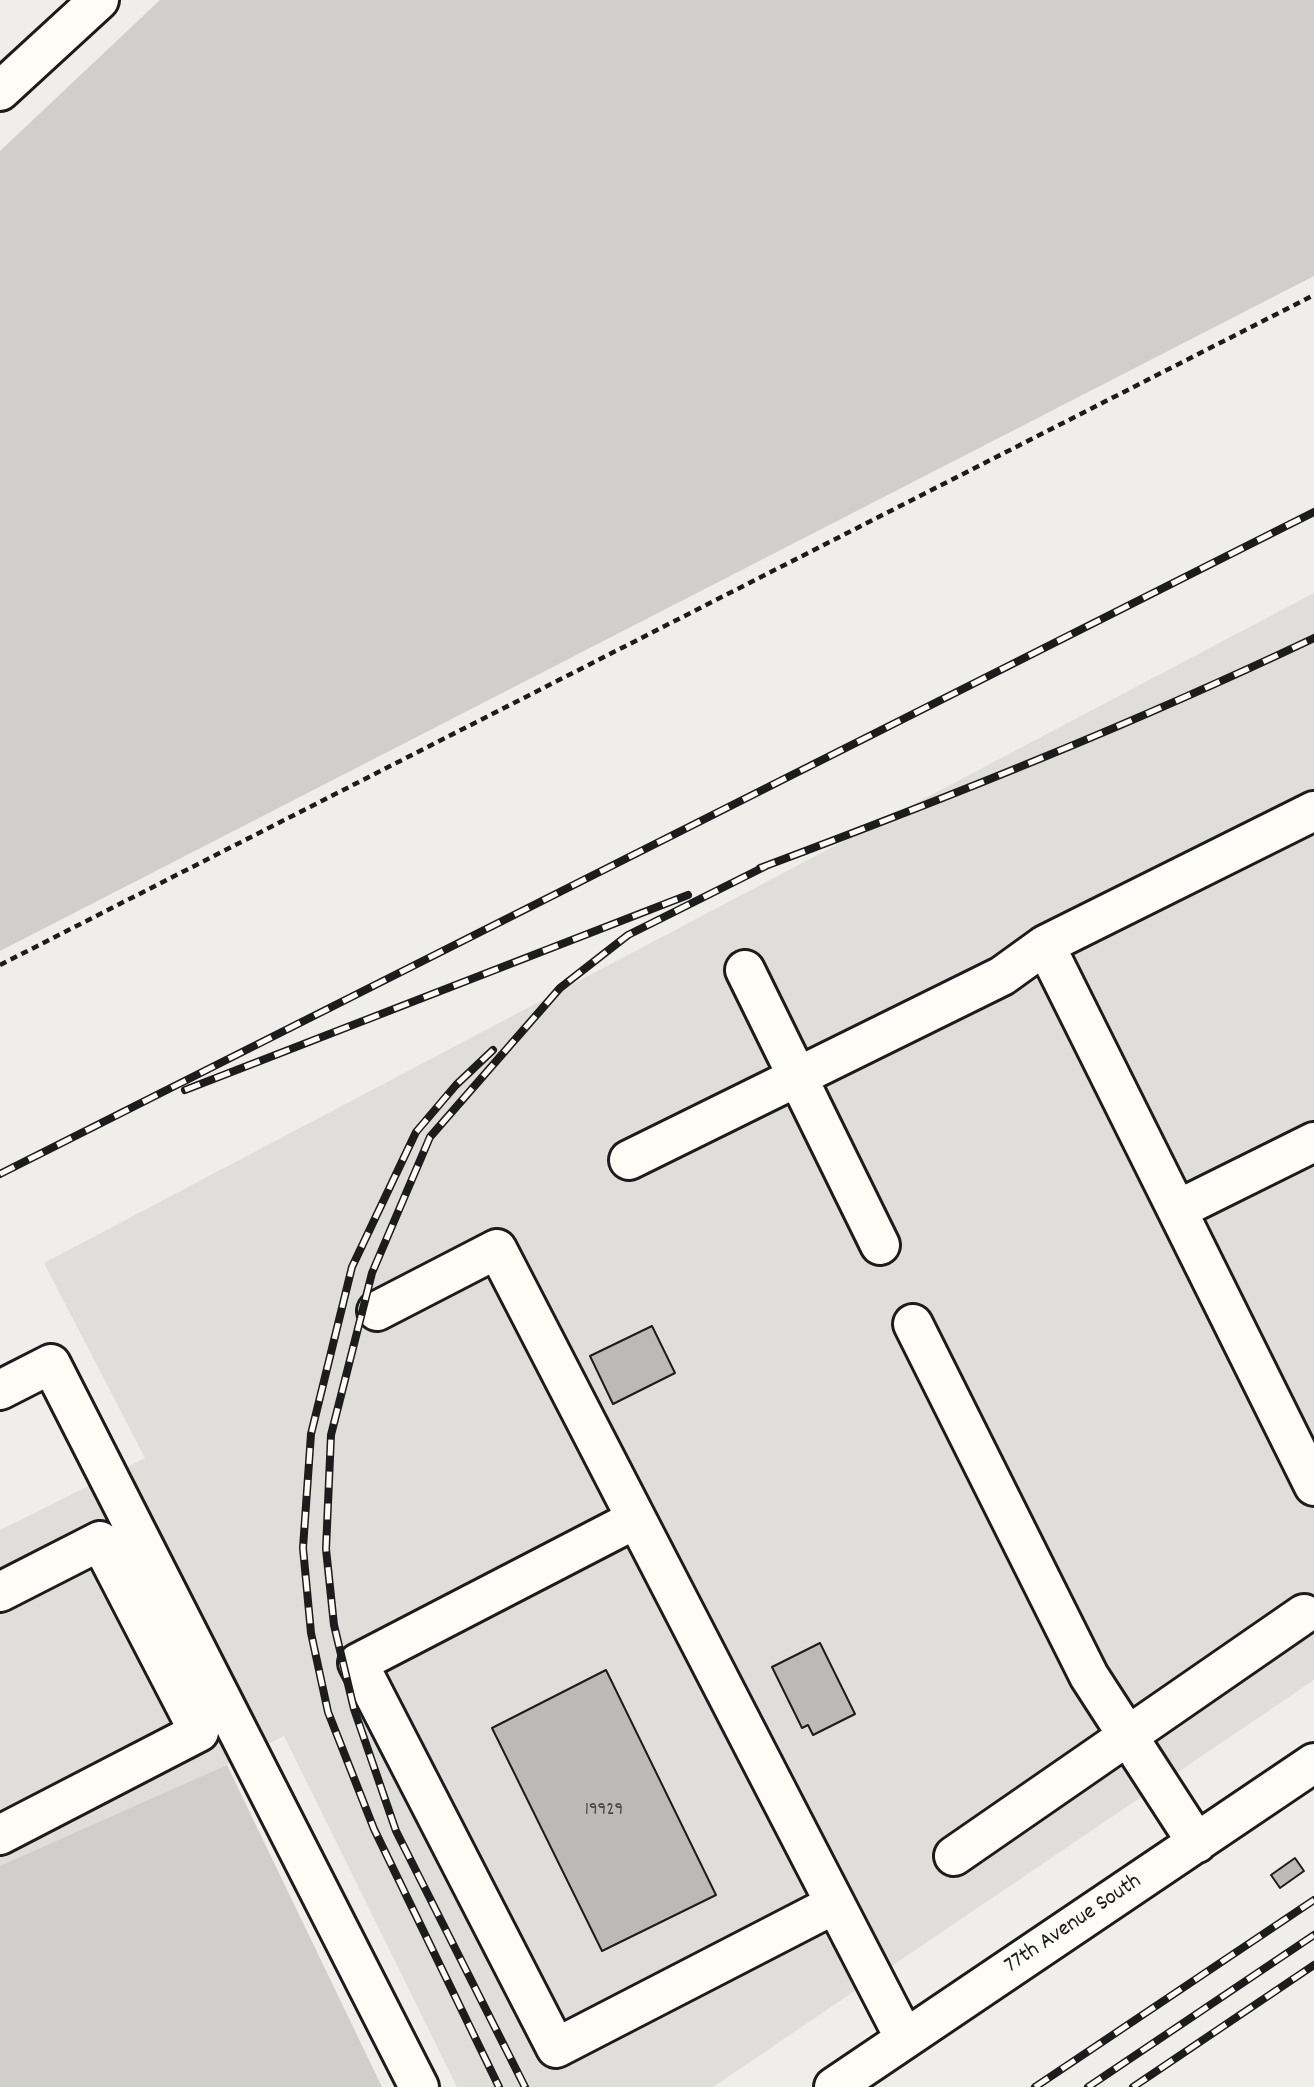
<!DOCTYPE html>
<html>
<head>
<meta charset="utf-8">
<style>
  body { margin:0 }
  canvas { display:block; background:#f0eeea }
</style>
</head>
<body>
<canvas width="1314" height="2087"></canvas>
<script>
const context = document.querySelector('canvas').getContext('2d');
context.lineJoin = 'round';
function fill(path, color) { context.fillStyle = color; context.fill(path, 'evenodd'); }
function stroke(path, color, width, dash) { context.strokeStyle = color; context.lineWidth = width; context.lineCap = dash ? 'butt' : 'round'; context.setLineDash(dash || []); context.stroke(path); }
function drawText(font, color, halo, rows, align = 'center') {
  context.font = font + ' Dekko,sans-serif'; context.lineWidth = 5; context.setLineDash([]); context.textBaseline = 'middle'; context.strokeStyle = halo; context.fillStyle = color; for (const [text, x, y, turn = 0] of rows) {
    context.save(); context.translate(x, y); context.rotate((+turn || 0) * Math.PI / 180); context.textAlign = isNaN(turn) ? turn : align; if (halo) context.strokeText(text, 0, 0); context.fillText(text, 0, 0); context.restore();
  }
}
const built = new Path2D(`
  M1314 593V1680L713 2087H457L284 1736 0 1878V1530L145 1458 44 1263Z`);
const green = new Path2D(`
  M160 0H1314V276L0 951V151Z
  M227 1765 382 2087H0V1866Z`);
const building = new Path2D(`
  M652 1326 675 1373 613 1404 590 1356Z
  M820 1643 855 1714 813 1735 808 1725 802 1728 772 1667Z
  M606 1670 716 1895 602 1951 492 1728Z
  M1295 1858 1304 1871 1280 1888 1271 1875Z`);
const path = new Path2D(`
  M0 965 1314 295`);
const minor = new Path2D(`
  M0 91 99 0
  M1314 811 1045 945 1177 1210 1314 1142
  M745 970 880 1245
  M629 1160 1002 976 1045 945
  M1177 1210 1314 1486
  M377 1311 497 1249 905 2039
  M913 1324 1089 1676 1197 1843
  M0 1390 51 1364 419 2087
  M636 1519 358 1663 556 2048 835 1904
  M0 1592 100 1541 199 1732 0 1835
  M954 1856 1304 1614
  M834 2087 1314 1763`);
const rail = new Path2D(`
  M760 868C947 798 1133 724 1314 638
  M493 1050 456 1085 416 1132 352 1267 311 1434 303 1548 311 1633 328 1712 374 1829 499 2087
  M185 1090 688 895
  M0 1174 1314 512
  M525 2087 396 1831 354 1709 334 1625 326 1549 331 1435 372 1273 430 1137 560 988 628 935 766 866
  M1035 2087 1314 1900
  M1088 2087 1314 1935
  M1133 2087 1314 1965`);
const numberNames = [
  ["19929",604,1811]
];
const streetNames = [
  ["77th Avenue South",1074,1925,-34]
];
fill(built, '#e0deda');
fill(green, '#d0cfcc');
fill(building, '#bbbab6');
stroke(building, '#1c1c1c', 2);
stroke(minor, '#1c1c1c', 44);
stroke(path, '#1c1c1c', 4.5, [7, 5]);
stroke(minor, '#fdfcf7', 38);
stroke(rail, '#1c1c1c', 8);
stroke(rail, '#fdfcf7', 5, [16]);
drawText('19px', '#444442', null, numberNames);
drawText('23px', '#1c1c1c', '#fdfcf7', streetNames);
</script>
</body>
</html>
